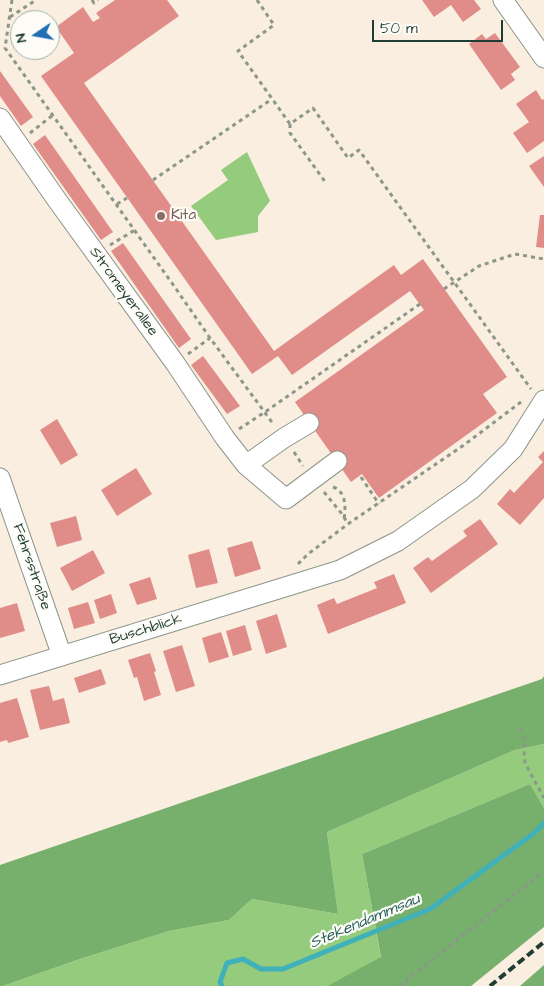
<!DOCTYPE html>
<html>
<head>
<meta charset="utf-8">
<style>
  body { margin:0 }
  #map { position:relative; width:544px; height:986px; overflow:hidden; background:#f9eedf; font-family:"Architects Daughter",sans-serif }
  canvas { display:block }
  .north { position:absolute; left:10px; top:10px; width:50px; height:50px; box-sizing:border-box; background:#fdfcf7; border:1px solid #a4b0a9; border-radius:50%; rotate:258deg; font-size:14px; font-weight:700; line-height:20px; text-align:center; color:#1f3d34 }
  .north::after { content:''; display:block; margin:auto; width:18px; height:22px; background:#1f6fb2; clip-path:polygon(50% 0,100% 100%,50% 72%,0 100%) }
  .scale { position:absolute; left:372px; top:20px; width:131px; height:22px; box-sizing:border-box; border:2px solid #1f3d34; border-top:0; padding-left:6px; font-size:15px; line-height:18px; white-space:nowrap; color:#1f3d34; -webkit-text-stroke:4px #fdfcf7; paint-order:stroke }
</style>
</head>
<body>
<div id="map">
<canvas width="544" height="986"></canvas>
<div class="north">N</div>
<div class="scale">50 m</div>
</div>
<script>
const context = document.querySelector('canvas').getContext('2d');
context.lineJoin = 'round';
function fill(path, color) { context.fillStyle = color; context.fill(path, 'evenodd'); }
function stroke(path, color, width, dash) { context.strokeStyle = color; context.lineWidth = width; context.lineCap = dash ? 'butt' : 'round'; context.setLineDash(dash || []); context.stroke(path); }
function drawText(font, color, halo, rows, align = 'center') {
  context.font = font + ' "Architects Daughter",sans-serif'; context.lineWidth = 4.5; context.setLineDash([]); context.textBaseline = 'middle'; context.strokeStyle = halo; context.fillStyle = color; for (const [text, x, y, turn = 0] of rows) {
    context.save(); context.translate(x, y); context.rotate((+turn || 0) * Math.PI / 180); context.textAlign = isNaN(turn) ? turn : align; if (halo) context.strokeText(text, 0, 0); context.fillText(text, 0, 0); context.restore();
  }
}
const green = new Path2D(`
  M247 152 270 201 258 216V232L216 240 191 206 228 180 221 170Z
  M544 744V808L530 784 362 854 381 958 327 986H3L80 959 169 931 229 920 252 899 338 914 327 832 515 750Z`);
const forest = new Path2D(`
  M544 676V744L515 750 327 832 338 914 252 899 229 920 169 931 80 959 3 986H0V865L542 679Z
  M530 784 544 808V927L471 986H327L381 957 362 854Z
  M544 965V986H520Z`);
const stream = new Path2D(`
  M222 986 220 982 227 963 243 959 261 969H283L430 909 533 834 544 823`);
const building = new Path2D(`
  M115 0H167L179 16 84 83 274 351 394 265 401 275 423 259 507 377 483 394 497 413 379 498 362 474 351 482 295 402 424 310 410 291 292 375 278 356 252 374 41 76 74 53 56 27 83 7 93 22 100 18 96 13Z
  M422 0H474L481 9 463 22 451 5 434 17Z
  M495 33 520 67 511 74 515 80 501 90 469 44 482 34 486 39Z
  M0 71 33 117 21 126 0 96Z
  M536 90 542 100 544 99V141L527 153 513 133 529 122 516 104Z
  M45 135 113 232 101 240 33 144Z
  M544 156V187L529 166Z
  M540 215H544V248L536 247Z
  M123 243 191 339 179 348 111 251Z
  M203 356 240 406 227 414 191 365Z
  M57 419 78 455 61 465 40 430Z
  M544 451V498L520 525 497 504 510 489 514 493 543 462 538 457Z
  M136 468 152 494 117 516 101 490Z
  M76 516 82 540 57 547 50 523Z
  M480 519 498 544 431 593 413 568 428 557 432 561 467 536 463 531Z
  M252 541 261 569 235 577 227 548Z
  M209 549 218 583 196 588 188 555Z
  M93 550 105 573 72 591 60 568Z
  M394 574 406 603 328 634 317 605 334 598 337 604 377 588 374 582Z
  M150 577 157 599 137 605 129 584Z
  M111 594 117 613 100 619 94 600Z
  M88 602 95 623 74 629 68 608Z
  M17 603 25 631 0 638V608Z
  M277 614 287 647 266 654 256 621Z
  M245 625 252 650 233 656 226 631Z
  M221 632 229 657 209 663 202 638Z
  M182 645 195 686 176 692 163 651Z
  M150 653 156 671 154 672 161 695 144 701 137 677 134 678 128 660Z
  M101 669 106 684 79 693 74 678Z
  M49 686 53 701 64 698 70 723 40 730 30 690Z
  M17 698 29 737 8 743 7 740 0 742V703Z`);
const path = new Path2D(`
  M12 0 5 48 174 286 210 338 274 425
  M92 0 94 3 98 0
  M257 0 274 25 238 51 290 124 313 108 348 158 359 150 531 389
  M10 17 36 0
  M290 124V133L326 183
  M30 133 53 115
  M153 180 272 99
  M117 204 127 198
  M110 245 135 230
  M444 289 479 266 515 254 544 259
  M188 354 210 338
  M239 429 265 412 420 304
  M294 452 303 466
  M361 477 379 504
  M333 487C346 491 346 507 344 519
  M324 492 342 514 348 524
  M298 564 308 554 348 524 464 445 521 402
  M520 728 523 737 525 763 544 798
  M399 986 544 871`);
const street = new Path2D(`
  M503 0 544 58
  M0 118 57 200 175 363 225 438 246 465 286 499 337 461
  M246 465 284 438 309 423
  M0 478 62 656
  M0 675 340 570 398 541 472 489 513 449 544 400`);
const rail = new Path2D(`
  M490 986 544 942`);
const markers = [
  [161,216,5,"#8d6e63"]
];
const educationNames = [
  ["Kita",171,216]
];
const streetNames = [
  ["Stromeyerallee",123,292,54],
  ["Fehrsstraße",31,567,71],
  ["Buschblick",146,630,-17]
];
const waterNames = [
  ["Stekendammsau",365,922,-23]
];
fill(green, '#94cb7d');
fill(forest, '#77af6c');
stroke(stream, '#41b1b9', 5);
fill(building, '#e08d89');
stroke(street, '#8c968a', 21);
stroke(path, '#8c968a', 3, [4, 4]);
stroke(street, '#fff', 19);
stroke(rail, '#1f3d34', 4, [8, 4]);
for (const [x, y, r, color] of markers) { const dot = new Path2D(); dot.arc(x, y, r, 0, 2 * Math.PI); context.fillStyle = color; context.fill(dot); stroke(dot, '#fdfcf7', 2); }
drawText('15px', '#785e54', '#fdfcf7', educationNames, 'left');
drawText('15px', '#1f3d34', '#fdfcf7', streetNames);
drawText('italic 16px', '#29605c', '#fdfcf7', waterNames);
</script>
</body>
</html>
